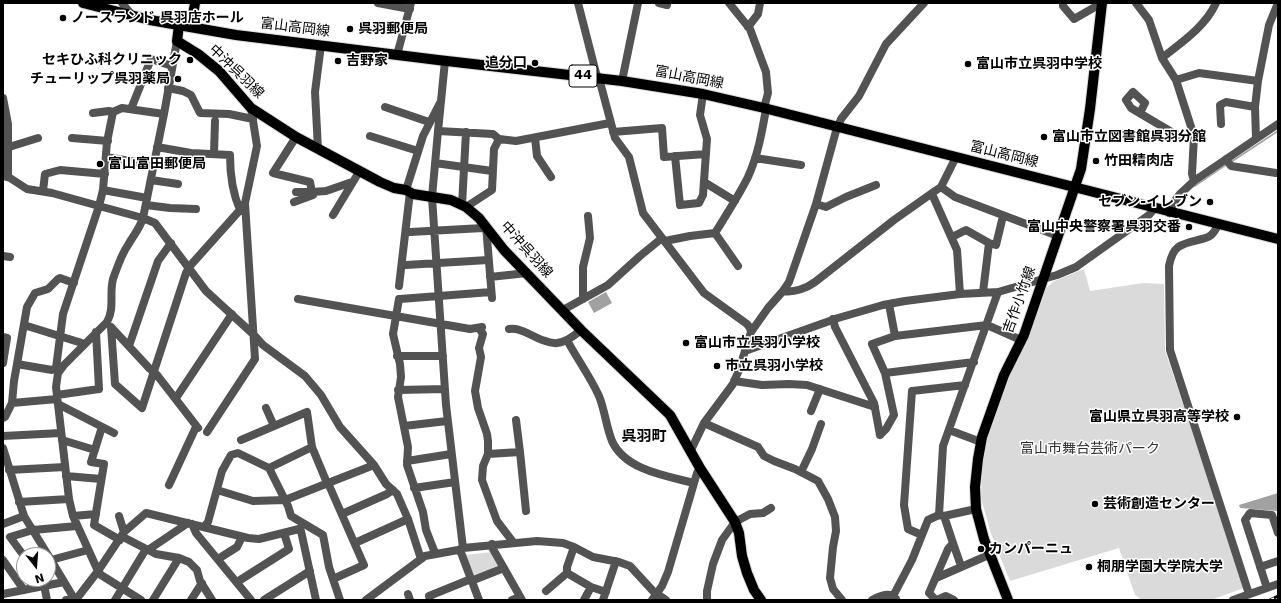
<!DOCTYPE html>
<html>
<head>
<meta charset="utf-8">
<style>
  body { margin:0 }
  #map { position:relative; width:1281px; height:603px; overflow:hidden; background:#fff; font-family:"DejaVu Sans",sans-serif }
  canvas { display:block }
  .frame { position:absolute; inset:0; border:4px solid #000; pointer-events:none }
  .north { position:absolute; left:16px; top:547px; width:40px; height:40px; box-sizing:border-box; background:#fff; border:1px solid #999; border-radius:50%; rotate:163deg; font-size:11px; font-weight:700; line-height:16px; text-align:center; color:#000 }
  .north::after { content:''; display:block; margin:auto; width:14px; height:18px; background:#000; clip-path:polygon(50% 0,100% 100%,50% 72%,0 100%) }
</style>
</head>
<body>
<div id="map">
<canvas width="1281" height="603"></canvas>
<div class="frame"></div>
<div class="north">N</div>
</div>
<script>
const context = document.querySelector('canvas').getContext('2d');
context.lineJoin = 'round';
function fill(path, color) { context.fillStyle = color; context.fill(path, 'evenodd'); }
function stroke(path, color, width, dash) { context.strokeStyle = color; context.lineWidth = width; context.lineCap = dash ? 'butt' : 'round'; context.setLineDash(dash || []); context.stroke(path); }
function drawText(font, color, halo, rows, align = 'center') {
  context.font = font + ' "DejaVu Sans","Noto Sans JP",sans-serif'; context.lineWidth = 3; context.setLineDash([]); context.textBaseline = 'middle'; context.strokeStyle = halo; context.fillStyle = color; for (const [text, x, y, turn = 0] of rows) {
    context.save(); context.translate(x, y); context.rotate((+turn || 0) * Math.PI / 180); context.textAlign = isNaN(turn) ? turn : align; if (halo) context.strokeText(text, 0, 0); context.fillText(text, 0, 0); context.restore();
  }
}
const green = new Path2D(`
  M1084 269 1090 291 1143 283 1164 284 1165 350 1244 588 1211 600H1142L1135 595 1119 548 1010 581 991 534 981 498 982 463 987 437 1005 386 1046 288 1054 281Z
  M493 552 501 565 475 577 464 555Z`);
const water = new Path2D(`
  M606 292 612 303 594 313 588 302Z
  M1278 493V511L1240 508 1239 505Z`);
const stream = new Path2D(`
  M1231 162 1278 131
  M1195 186 1226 165`);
const minor = new Path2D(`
  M122 3 132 15
  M378 3 410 9
  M578 3 596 73 600 82 615 138 629 157 643 213 704 293 747 324 750 328 751 332
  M659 3 667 5
  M729 3 750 29 766 72 768 93 764 108
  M1063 3V6L1074 19 1102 3
  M1136 3 1149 20 1162 58 1176 80 1194 136 1192 174 1194 181
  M748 27 758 14 760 3
  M397 55 411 3
  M1162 58C1182 42 1205 27 1216 3
  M1176 80 1199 73 1258 81
  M622 81 638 3
  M168 88 183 91 191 95 200 113 229 114 253 119
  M3 98 8 124V177
  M441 101 438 131 493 134 499 139 516 141 610 123
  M385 107 429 122
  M131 109 151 59 172 66
  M93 113 109 111 113 112
  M1140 113 1145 103 1133 92 1126 100 1131 108 1180 137 1194 139
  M1221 124 1220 105 1226 102 1255 107
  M438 131 432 197 446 405 463 548
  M613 132 662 128 664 157 706 154
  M370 136 418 151
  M296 137 273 173 310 182 312 192H296
  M72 138 108 141
  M535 138 537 156 551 177
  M1256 139 1255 107 1258 81 1269 25 1278 3
  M9 147 38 138
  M157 147 191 153 230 155C230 174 232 192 240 210L245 212
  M318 149 315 92 321 45
  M214 154 215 121
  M675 156 680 205 699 203 703 195 707 139 700 115 703 94
  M106 157 154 165
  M755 158 801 165
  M1226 159 1231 166 1276 173
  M435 163 492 171
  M3 176 10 178 27 189 52 193 99 206 143 218 155 223 206 291 253 334 263 345 305 376 321 395 340 427 374 465 386 484 397 494 408 519 421 559
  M151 180 178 184
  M704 182 735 201
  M941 187 955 197 1058 236
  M103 190 147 198
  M406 190 423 136 441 101 445 61
  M43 191 45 174 60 170 105 174
  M932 194 957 250 960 294
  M294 202 313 195 312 192 326 191 352 182
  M816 204 826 207 846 197 876 185
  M146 205 170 208 196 209
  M462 205 466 132
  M466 207 492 190 494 149 499 139
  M1169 213 1174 202 1180 194 1194 181 1278 124
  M333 215 359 172
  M1218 225C1217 227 1215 231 1213 233 1211 236 1206 238 1202 239 1182 244 1173 244 1169 266L1170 350 1249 594
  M410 232 483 228 486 226 492 298
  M715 233C726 215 738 197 748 177 758 155 762 132 766 109
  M715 233 738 266
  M952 237 966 230 989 243 996 245 1003 216
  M665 241 690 236 715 233
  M3 256 10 257
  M406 265 488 260
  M490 277 527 273
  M399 286 410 192
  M783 291C794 293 807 288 815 282L894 220 935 191 941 187 956 157
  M983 292 989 243
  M298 299 470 329 482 327
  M399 299 393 334 400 364 401 377 398 397 408 447 407 465 423 512 426 530 435 553
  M400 299 491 292
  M583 299V267L590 238 588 216
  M889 304 895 336
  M563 310 608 285 640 256 662 238
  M833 319 835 327 874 403 880 435
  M24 325 85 344
  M111 327 115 384 142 408 186 273 189 267 240 210
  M111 327 149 368 157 375 198 428 195 429 169 485
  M479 328 483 334 479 348 481 357 475 391 478 408 487 434 488 441V454L483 466 482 480 497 521 513 542
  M509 329C516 328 520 330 527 333 552 345 559 349 581 330
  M3 337 7 338 3 363
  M567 340C577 359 590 376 599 396 605 411 606 426 612 441 625 470 666 476 694 483
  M129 346 158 261 171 243
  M745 351 838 318 883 305 905 301 960 294 998 292 1057 275 1076 267 1149 215 1154 209
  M397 356H443
  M17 364 52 370 56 368
  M58 373 56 368 63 314 99 206 103 190 107 142 113 112 122 108 164 114
  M885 373 974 362
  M734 381 762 385 789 384 807 385 875 407
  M398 390 445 389
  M57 395 99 389 96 332
  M176 398 232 314
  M12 403 57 399
  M58 404 114 433
  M266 408 274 426
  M811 411 820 389
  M3 418 5 417 12 403 14 381 27 307 35 293 48 289 58 279 60 278 74 283
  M516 420 520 452
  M704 423 758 447 764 456 774 461 795 469 818 481 828 499 835 517 836 531 833 547 830 578 833 589 842 600
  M404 426 447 421
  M102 427 91 462 104 464 94 525 120 540
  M949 430 981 442
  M207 432 255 359 245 203 257 146 251 108
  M880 435 886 429 894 415 885 373 872 344 895 336 987 325 1021 340
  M3 436 61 433
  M62 440 95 450
  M241 440 307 412 312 447 327 483
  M3 448 24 516 48 555
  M691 450 704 423 733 384 739 370 751 332 768 308 783 291 789 282 816 204 836 131 841 119 859 96 886 44 924 3
  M488 454 520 452 526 511
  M407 461 451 454
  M269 468 312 447
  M9 470 65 467
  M801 472 812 449 821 424
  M66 476 101 479
  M328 483 364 565 333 579
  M414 488 455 482
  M217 490 253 501 285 500 374 465
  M19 502 69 499
  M342 514 387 494 393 490
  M939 515 943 446 998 292
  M73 516 96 514
  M119 516 124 532
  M3 524 24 516
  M192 524 196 533 251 600
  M204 527 208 522 222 471 231 455 238 453 269 468 288 506 291 516 323 535 329 567 340 600
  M922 535 908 529 904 505 912 391 965 385
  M122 536 125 538 156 554 179 558 189 562 197 570 200 581 212 600
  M355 543 408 519
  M953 543 961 566
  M492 544 493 549 522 600
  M574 547 567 567V573L591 587 606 592
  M148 550 188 523
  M460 550 479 600
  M48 555 75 600
  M24 556 10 537 33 530 77 526
  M218 559 237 547 242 537
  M3 560 24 590
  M51 560 88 550
  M1260 567 1278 561
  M936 578 991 554
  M40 579 44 585 47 600
  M471 581 504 568
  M237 582 289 549 284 533
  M1267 588 1245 520 1250 513 1272 515 1278 533
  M546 591 567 573
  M3 594 64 582
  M408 594 410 600
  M66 600H74L78 597 98 571 124 532 146 513 248 538 259 539 299 529 301 531 316 600
  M115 600 146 549
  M141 600 101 575 98 571 73 516 69 499 56 387 58 373 64 365 107 322C115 308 109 294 113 279 117 268 121 255 128 245 133 236 140 228 143 218L164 114 177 41
  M153 600 179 558
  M191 600 202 583
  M264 600 310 571
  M366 600 425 556 458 550 463 548 537 541 563 543 574 547 593 557 619 562 630 566 653 591 666 600
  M430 600 429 596 471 579
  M512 600 520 597
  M584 600 591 587
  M603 600 616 561
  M652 600 662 586 668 572 697 473 700 468
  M707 600V591L713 564 722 540 735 522 750 514 763 513 771 508
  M872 600C880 596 890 591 896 599
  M891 600 912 560 928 520 939 515 944 516 976 509
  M936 600 929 593 948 549 953 543 944 516
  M937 600 946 596 954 600
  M1233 600 1278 584`);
const major = new Path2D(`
  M83 3 150 20 236 35 438 60 622 81 703 94 764 108 1278 239
  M179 25 177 41 198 54 219 71 251 108 296 137 380 182 394 188 406 190 413 194 451 200 466 207 479 218 504 250 581 330 670 415 700 468 735 522 739 533 742 556 747 573 754 590 761 600
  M191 27 195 3
  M1008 600 984 539 976 509 975 487 978 459 982 437 1004 375 1024 335 1081 169 1090 109 1102 3`);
const rail = new Path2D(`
  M1270 600 1278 596`);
const markers = [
  [63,18,4,"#000"],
  [350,29,4,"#000"],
  [190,60,4,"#000"],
  [338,61,4,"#000"],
  [535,63,4,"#000"],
  [968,64,4,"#000"],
  [178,79,4,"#000"],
  [1044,137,4,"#000"],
  [1096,161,4,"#000"],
  [100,164,4,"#000"],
  [1210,202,4,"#000"],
  [1189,227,4,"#000"],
  [686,343,4,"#000"],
  [717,366,4,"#000"],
  [1237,417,4,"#000"],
  [1095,504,4,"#000"],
  [981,549,4,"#000"],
  [1089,567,4,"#000"]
];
const shields = [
  [583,76,28]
];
const shieldNames = [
  ["44",583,76]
];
const poiNames = [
  ["ノースランド 呉羽店ホール",71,18],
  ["呉羽郵便局",358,29],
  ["セキひふ科クリニック",182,60,"right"],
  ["吉野家",346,61],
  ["追分口",527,63,"right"],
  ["富山市立呉羽中学校",976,64],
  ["チューリップ呉羽薬局",170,79,"right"],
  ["富山市立図書館呉羽分館",1052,137],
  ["竹田精肉店",1104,161],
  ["富山富田郵便局",108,164],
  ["セブン-イレブン",1202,202,"right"],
  ["富山中央警察署呉羽交番",1181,227,"right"],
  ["富山市立呉羽小学校",694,343],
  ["市立呉羽小学校",725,366],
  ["富山県立呉羽高等学校",1229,417,"right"],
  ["芸術創造センター",1103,504],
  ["カンパーニュ",989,549],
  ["桐朋学園大学院大学",1097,567]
];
const streetNames = [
  ["富山高岡線",295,28,7],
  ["中沖呉羽線",236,72,44],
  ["富山高岡線",689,78,11],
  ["富山高岡線",1004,155,14],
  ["中沖呉羽線",526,250,48],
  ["吉作小竹線",1020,300,-70]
];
const parkNames = [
  ["富山市舞台芸術パーク",1090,449]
];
const neighbourhoodNames = [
  ["呉羽町",644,437]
];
fill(green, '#dadada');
fill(water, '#a1a1a1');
stroke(stream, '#a1a1a1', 1.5);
stroke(major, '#dbdbdb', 12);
stroke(minor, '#535353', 8);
stroke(major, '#000', 10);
stroke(rail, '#000', 3);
stroke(rail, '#fff', 1.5, [4.5]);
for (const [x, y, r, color] of markers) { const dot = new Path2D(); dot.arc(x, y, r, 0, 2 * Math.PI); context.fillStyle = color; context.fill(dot); stroke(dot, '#fff', 1.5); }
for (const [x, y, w] of shields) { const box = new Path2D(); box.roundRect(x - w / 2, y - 11, w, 22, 3); context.fillStyle = '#fff'; context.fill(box); stroke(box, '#000', 1); }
drawText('bold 13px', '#000', null, shieldNames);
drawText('bold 14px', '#000', '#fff', poiNames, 'left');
drawText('14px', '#000', '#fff', streetNames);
drawText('14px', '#313131', '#fff', parkNames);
drawText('bold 15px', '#000', '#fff', neighbourhoodNames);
</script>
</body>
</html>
